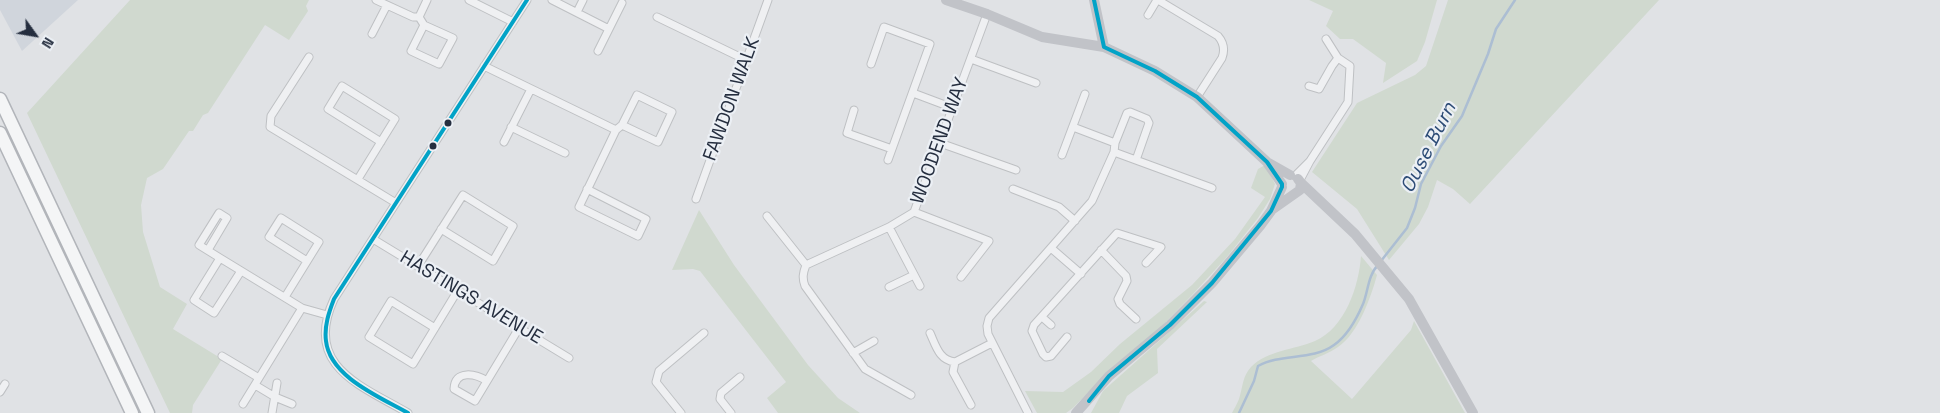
<!DOCTYPE html>
<html>
<head>
<meta charset="utf-8">
<style>
  body { margin:0 }
  #map { position:relative; width:1940px; height:413px; overflow:hidden; background:#e0e2e5; font-family:"Space Grotesk",sans-serif }
  canvas { display:block }
  .north { position:absolute; left:10px; top:10px; width:50px; height:50px; -webkit-text-stroke:4px #ecf0f5; paint-order:stroke; rotate:122deg; font-size:14px; font-weight:700; line-height:20px; text-align:center; color:#252e3f }
  .north::after { content:''; display:block; margin:auto; width:18px; height:22px; background:#252e3f; clip-path:polygon(50% 0,100% 100%,50% 72%,0 100%) }
</style>
</head>
<body>
<div id="map">
<canvas width="1940" height="413"></canvas>
<div class="north">N</div>
</div>
<script>
const context = document.querySelector('canvas').getContext('2d');
context.lineJoin = 'round';
function fill(path, color) { context.fillStyle = color; context.fill(path, 'evenodd'); }
function stroke(path, color, width, dash) { context.strokeStyle = color; context.lineWidth = width; context.lineCap = dash ? 'butt' : 'round'; context.setLineDash(dash || []); context.stroke(path); }
function drawText(font, color, halo, rows, align = 'center') {
  context.font = font + ' "Space Grotesk",sans-serif'; context.lineWidth = 4.5; context.setLineDash([]); context.textBaseline = 'middle'; context.strokeStyle = halo; context.fillStyle = color; for (const [text, x, y, turn = 0] of rows) {
    context.save(); context.translate(x, y); context.rotate((+turn || 0) * Math.PI / 180); context.textAlign = isNaN(turn) ? turn : align; if (halo) context.strokeText(text, 0, 0); context.fillText(text, 0, 0); context.restore();
  }
}
const built = new Path2D(`
  M0 0H78L22 51 0 10Z`);
const green = new Path2D(`
  M130 0H309L306 6 308 11 289 40 265 25 208 113 203 115 193 131H189L163 169 147 178 141 205 143 232 160 287 187 304 173 329 222 359 193 405 192 413H170L27 113Z
  M1309 0H1437L1425 42 1417 61 1383 83 1386 63 1353 39H1340L1326 26 1333 11Z
  M1448 0H1659L1470 204 1453 189 1437 180 1428 207 1419 224 1389 260 1357 209 1312 172 1357 103 1415 75 1426 66Z
  M1265 165 1275 184 1270 199 1258 218 1226 258 1193 294 1156 332 1116 364 1073 408 1066 413H1037L1025 391 1063 392 1091 372 1120 344 1192 285 1235 239 1265 197 1251 188 1258 169Z
  M699 210 734 265 808 365 838 398 860 413H778L767 398 786 382 700 271 693 269 672 270Z
  M1361 256 1377 275C1371 297 1358 334 1338 347 1330 353 1319 356 1311 361L1352 399 1411 330 1414 321 1465 413H1232C1234 409 1237 404 1239 399 1243 387 1242 377 1251 367 1268 350 1294 350 1315 341 1345 328 1359 286 1361 256Z
  M1204 301 1207 302 1157 349 1158 373 1127 396 1119 413H1091L1103 391Z`);
const stream = new Path2D(`
  M1381 261 1407 228 1415 208 1421 184 1441 146 1462 116 1488 54 1496 29 1515 0
  M1239 413 1254 381 1258 366C1281 353 1312 361 1334 345 1347 336 1357 318 1363 304 1368 292 1368 275 1378 265`);
const street = new Path2D(`
  M376 0 413 17H419L427 0
  M469 0 513 22
  M552 0 609 29
  M1158 0 1218 36C1224 43 1225 50 1222 58L1197 97
  M577 12 583 0
  M1148 15 1157 0
  M419 17 424 25 453 38 439 64 411 51 424 25
  M657 17 746 60
  M372 34 387 5
  M1326 39 1338 58
  M598 51 622 3
  M309 57 271 116 270 127 396 203
  M971 59 1036 83
  M484 66 616 130 579 207 638 236 646 219 587 189
  M1309 86 1319 89 1332 66 1338 58 1350 66 1348 102 1310 161
  M913 93 953 108
  M854 110 847 133 892 149 930 44 884 27 871 64
  M511 127 565 153
  M1073 127 1115 143
  M616 130 622 125 637 95 672 112 658 142 622 125
  M504 142 531 89
  M940 143 1016 170
  M1114 152 1212 188
  M1062 155 1085 94
  M888 160 892 149
  M1295 176 1310 161 1300 180
  M358 179 395 119 342 86 328 109 381 142
  M1013 189 1059 207 1075 221
  M696 199 768 0
  M914 212 989 241 961 277
  M767 216 806 265
  M889 227 920 286
  M373 239 569 358
  M1051 248 1081 274
  M208 250 227 218 219 213 199 245 220 258 302 308 327 315
  M1101 250 1126 276 1127 281 1118 299 1120 304 1136 319
  M220 258 194 300 214 313 241 271
  M418 266 463 195 513 226 493 261 441 229
  M889 287 914 275
  M285 297 319 242 281 218 269 237 307 261
  M1042 317 1051 325
  M435 328 391 301 369 337 413 364 458 290
  M930 333C936 346 939 360 955 362L953 372 971 405
  M1067 337 1051 356 1046 357 1043 354 1032 331 1034 325 1117 233 1161 247 1146 263
  M853 353 874 341
  M222 356 259 378
  M955 362 992 343
  M487 381C476 374 455 369 454 389L475 401 519 328
  M255 385 275 397 292 404
  M0 392 5 384
  M911 395 865 369 805 286C802 278 803 273 806 265L889 227 914 212 987 14
  M243 404 302 308
  M272 413 277 383
  M408 413C360 385 303 366 334 299L527 0
  M681 413 656 382 659 371 704 333
  M731 413 720 399 721 393 740 377
  M1028 413 988 334 987 326 989 318 1092 201 1114 152 1115 143 1127 113 1130 112 1147 119 1149 123 1136 160`);
const secondary = new Path2D(`
  M946 0 987 14 1042 37 1104 47 1155 71 1197 97 1267 162 1290 175
  M1094 0 1104 47
  M1268 164 1282 184
  M1301 183 1355 234 1409 299 1473 413
  M1273 209 1300 190 1301 183 1298 179
  M1076 413 1109 376 1170 325 1212 283 1260 226 1271 211 1282 187`);
const highway = new Path2D(`
  M0 99 148 413
  M0 133 132 413`);
const bus1 = new Path2D(`
  M1089 401 1109 376 1170 325 1212 283 1271 211 1282 187V184L1267 162 1197 97 1155 71 1104 47 1094 0
  M408 413C380 397 330 377 326 341 324 326 329 312 334 299L527 0`);
const markers = [
  [448,123,4.5,"#252e3f"],
  [433,146,4.5,"#252e3f"]
];
const streetNames = [
  ["FAWDON WALK",732,99,-70],
  ["WOODEND WAY",940,141,-70],
  ["HASTINGS AVENUE",471,298,31]
];
const waterNames = [
  ["Ouse Burn",1429,148,-63]
];
fill(built, '#d0d5dc');
fill(green, '#d0d9cf');
stroke(stream, '#acbed3', 2.5);
stroke(street, '#bec0c3', 9);
stroke(highway, '#b2b5ba', 15);
stroke(street, '#eff0f2', 7);
stroke(secondary, '#c1c3c8', 10);
stroke(highway, '#f4f5f6', 12);
stroke(bus1, '#02a3c7', 4);
for (const [x, y, r, color] of markers) { const dot = new Path2D(); dot.arc(x, y, r, 0, 2 * Math.PI); context.fillStyle = color; context.fill(dot); stroke(dot, '#ecf0f5', 2); }
drawText('19px', '#252e3f', '#ecf0f5', streetNames);
drawText('italic 20px', '#2d4c76', '#ecf0f5', waterNames);
</script>
</body>
</html>
